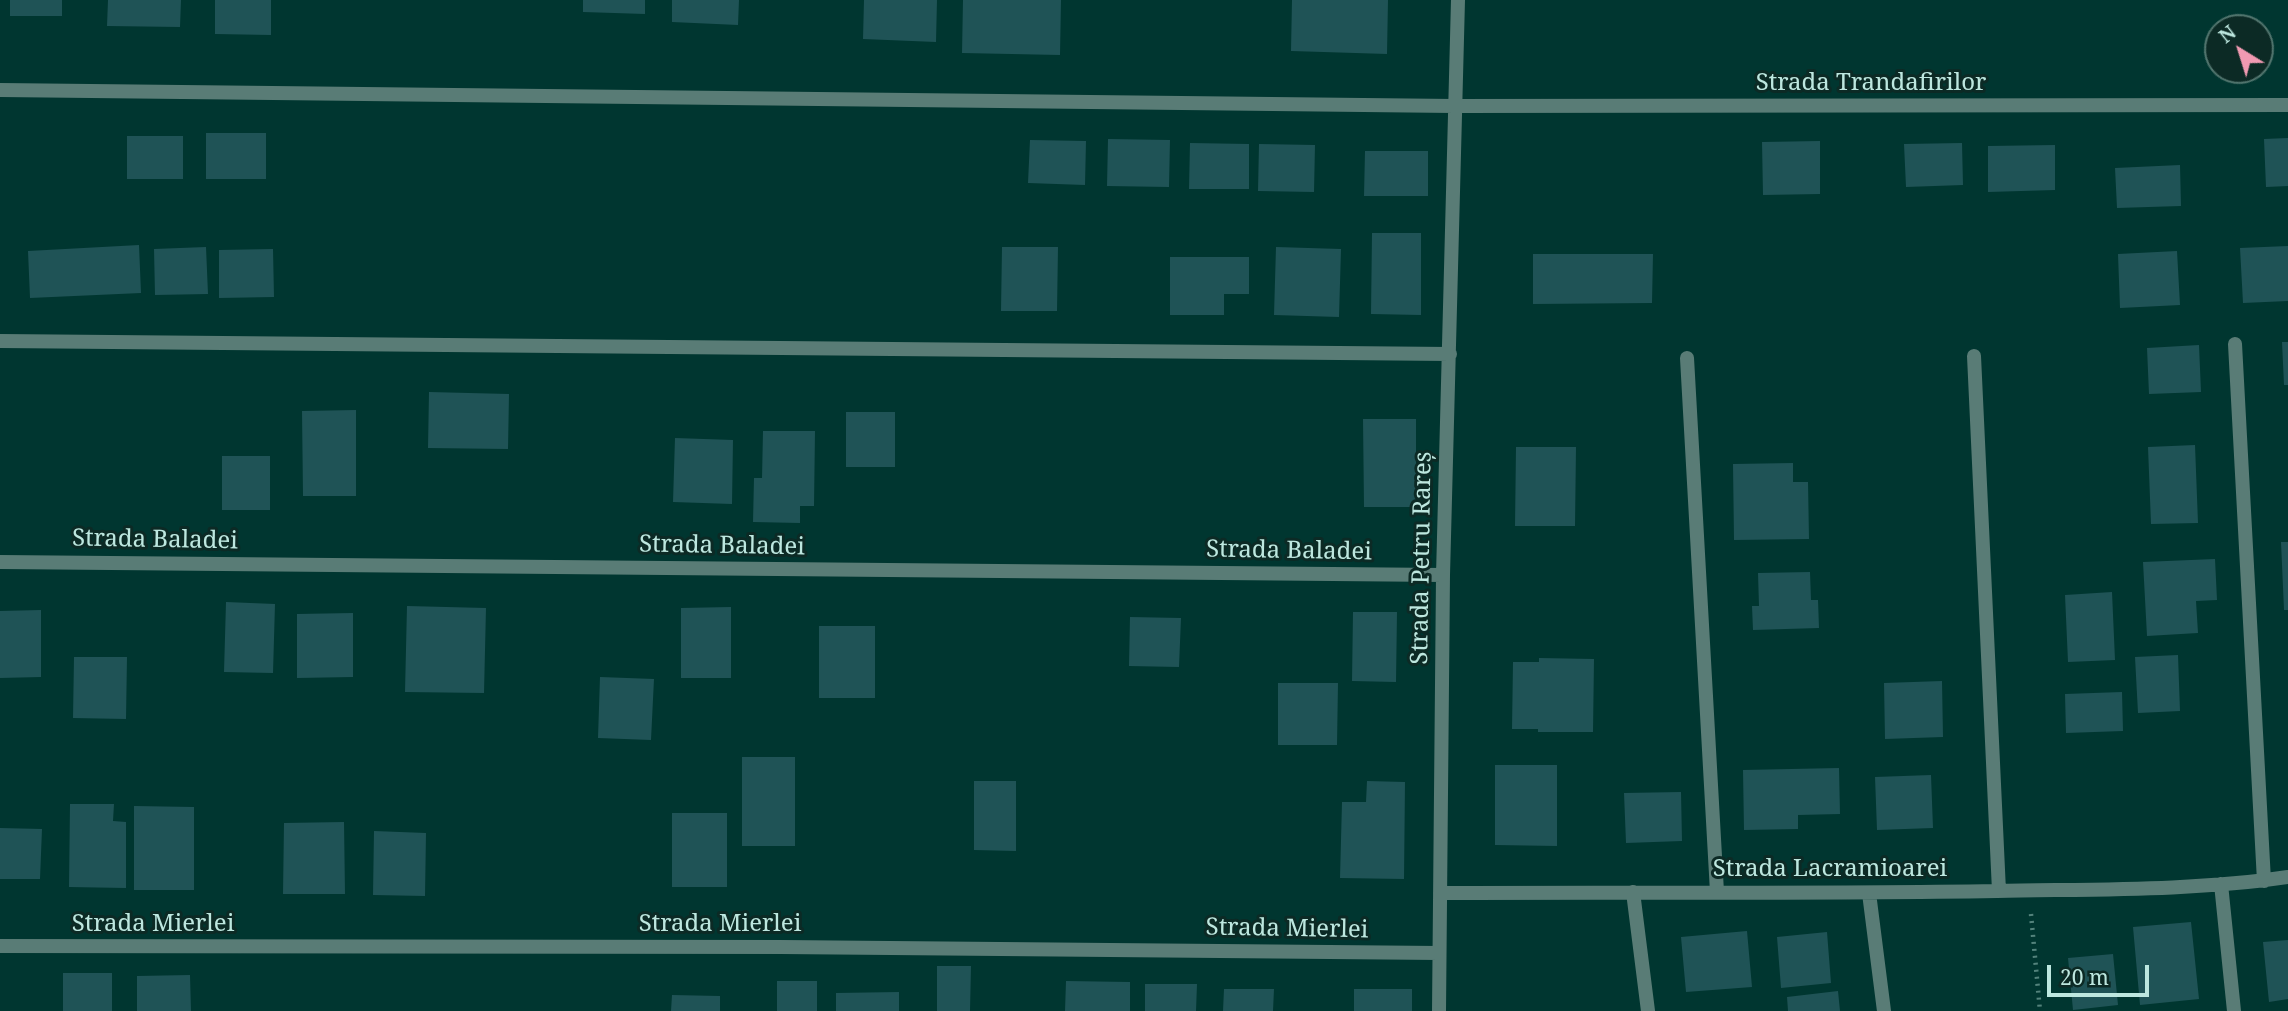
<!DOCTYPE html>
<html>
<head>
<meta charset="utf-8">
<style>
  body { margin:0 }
  #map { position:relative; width:2288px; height:1011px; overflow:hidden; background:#003630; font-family:"Noto Serif",serif }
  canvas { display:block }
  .north { position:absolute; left:2204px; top:14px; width:70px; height:70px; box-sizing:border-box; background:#0c2a25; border:2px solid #53766f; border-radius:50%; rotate:322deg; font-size:19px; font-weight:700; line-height:28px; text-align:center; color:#bde7df }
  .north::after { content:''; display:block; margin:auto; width:24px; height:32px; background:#f19ab2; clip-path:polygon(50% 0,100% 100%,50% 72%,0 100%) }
  .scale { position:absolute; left:2047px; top:965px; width:102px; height:32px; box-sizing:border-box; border:4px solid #bde7df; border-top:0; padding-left:9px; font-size:21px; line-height:24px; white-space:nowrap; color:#bde7df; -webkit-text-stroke:5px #0c2a25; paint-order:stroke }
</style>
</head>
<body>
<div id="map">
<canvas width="2288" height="1011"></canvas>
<div class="north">N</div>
<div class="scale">20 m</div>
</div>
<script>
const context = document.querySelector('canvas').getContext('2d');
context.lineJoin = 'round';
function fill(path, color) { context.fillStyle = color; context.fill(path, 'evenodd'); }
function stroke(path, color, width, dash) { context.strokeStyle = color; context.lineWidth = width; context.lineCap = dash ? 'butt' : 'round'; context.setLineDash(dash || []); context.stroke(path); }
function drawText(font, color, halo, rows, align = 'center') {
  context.font = font + ' "Noto Serif",serif'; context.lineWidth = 6; context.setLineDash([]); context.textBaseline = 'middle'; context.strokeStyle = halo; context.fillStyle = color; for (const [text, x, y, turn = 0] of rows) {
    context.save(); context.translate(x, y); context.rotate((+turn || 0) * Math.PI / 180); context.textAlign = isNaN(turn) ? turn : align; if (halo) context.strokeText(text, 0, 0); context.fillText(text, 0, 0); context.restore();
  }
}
const building = new Path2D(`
  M10 0H62V16H10Z
  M108 0H181L180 27 107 26Z
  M215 0H271V35L215 34Z
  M583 0H645V14L583 12Z
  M672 0H739L738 25 672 22Z
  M864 0H937L936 42 863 39Z
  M963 0H1061L1060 55 962 53Z
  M1292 0H1388L1387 54 1291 51Z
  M206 133H266V179H206Z
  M127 136H183V179H127Z
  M2288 138V186L2266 187 2264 139Z
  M1108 139 1170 140 1169 187 1107 186Z
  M1030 140 1086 141 1085 185 1028 183Z
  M1820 141V194L1763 195 1762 142Z
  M1190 143 1249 144V189H1189Z
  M1962 143 1963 185 1906 187 1904 144Z
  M1259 144 1315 145 1314 192 1258 191Z
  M2055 145V190L1988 192V146Z
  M1365 151H1428V196H1364Z
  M2180 165 2181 206 2117 208 2115 168Z
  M1372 233H1421V315L1371 314Z
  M139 245 141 293 30 298 28 251Z
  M2288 246V301L2243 303 2240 248Z
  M206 247 208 294 155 295 154 249Z
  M1002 247H1058L1057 311H1001Z
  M1276 247 1341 249 1339 317 1274 315Z
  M273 249 274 297 219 298V250Z
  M2177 251 2180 305 2120 308 2118 254Z
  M1533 254H1653L1652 303 1533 304Z
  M1170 257H1249V294H1224V315H1170Z
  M2282 342H2288V385H2284Z
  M2199 345 2201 392 2149 394 2147 348Z
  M429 392 509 394 508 449 428 448Z
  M356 410V496H303L302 411Z
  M846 412H895V467H846Z
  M1363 419H1416V507H1364Z
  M763 431H815L814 506H800V523L753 522 754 478H762Z
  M675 438 733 440 732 504 673 502Z
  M2195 445 2198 523 2151 524 2148 447Z
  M1516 447H1576L1575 526H1515Z
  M222 456H270V510H222Z
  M1793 463V482H1808L1809 539 1734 540 1733 464Z
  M2281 542H2288V610H2284Z
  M2215 559 2217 600 2196 601 2198 633 2147 636 2143 562Z
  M1810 572 1811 600H1818L1819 628 1753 630 1752 606H1759L1758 573Z
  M2112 592 2115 660 2068 662 2065 595Z
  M226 602 275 604 273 673 224 672Z
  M407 606 486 608 484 693 405 692Z
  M731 607V678H681V608Z
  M41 610V677L0 678V611Z
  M1353 612H1397L1396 682 1352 681Z
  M353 613V677L297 678V614Z
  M1130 617 1181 618 1179 667 1129 666Z
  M819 626H875V698H819Z
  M2178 655 2180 711 2138 713 2135 657Z
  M74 657H127L126 719 73 718Z
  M1539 658 1594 659 1593 732H1538V729H1512L1513 662H1539Z
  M600 677 654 679 651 740 598 738Z
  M1942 681 1943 737 1885 739 1884 683Z
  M1278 683H1338L1337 745H1278Z
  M2122 692 2123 731 2066 733 2065 694Z
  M742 757H795V846H742Z
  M1495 765H1557V846L1495 845Z
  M1839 768 1840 814 1798 815V829L1744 830 1743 770Z
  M1931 775 1933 828 1877 830 1875 777Z
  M974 781H1016V851L974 850Z
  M1367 781 1405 782 1404 879 1340 878 1342 802H1366Z
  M1681 792 1682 841 1626 843 1624 793Z
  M70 804H114L113 821 126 822V888L69 887Z
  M134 806 194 807V890H134Z
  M672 813H727V887H672Z
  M344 822 345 894H283L284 823Z
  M0 828 42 829 40 879H0Z
  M374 831 426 833 425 896 373 895Z
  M2191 922 2199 999 2140 1005 2133 927Z
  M1747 931 1752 987 1686 992 1681 937Z
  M1827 932 1831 983 1781 988 1777 937Z
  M2288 940V999L2269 1002 2263 942Z
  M2113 954 2118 1005 2073 1010 2068 958Z
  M937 966H971L970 1011H937Z
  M63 973H112V1011H63Z
  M190 975 191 1011H137V976Z
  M777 981H817V1011H777Z
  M1066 981 1130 982V1011H1065Z
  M1145 984H1197L1196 1011H1145Z
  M1224 989H1274L1273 1011H1223Z
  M1354 989H1412V1011H1354Z
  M1838 991 1840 1011H1788L1787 997Z
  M899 992V1011H836V993Z
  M672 995 720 996V1011H671Z`);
const path = new Path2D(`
  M2031 914 2040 1011`);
const minor = new Path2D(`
  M0 90 1454 106 2288 105
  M0 341 1450 354
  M2235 344 2264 881
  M1974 356 1999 891
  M1687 358 1717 892
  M0 562 1443 575
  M2221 884 2234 1011
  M1633 892 1648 1011
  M1440 893C1625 892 1811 894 1997 891 2093 889 2193 891 2288 877
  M1869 893 1884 1011
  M0 946 781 947 1439 953
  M1439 1011 1443 575 1458 0`);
const streetNames = [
  ["Strada Trandafirilor",1871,83],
  ["Strada Baladei",155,540,1],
  ["Strada Baladei",722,546,1],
  ["Strada Baladei",1289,551,1],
  ["Strada Petru Rareș",1422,558,-89],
  ["Strada Lacramioarei",1830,869],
  ["Strada Mierlei",153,924],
  ["Strada Mierlei",720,924],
  ["Strada Mierlei",1287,929,1]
];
fill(building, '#1f5356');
stroke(path, '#53837c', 4.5, [2, 5]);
stroke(minor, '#597c76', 14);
drawText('24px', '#bde7df', '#0c2a25', streetNames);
</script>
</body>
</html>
